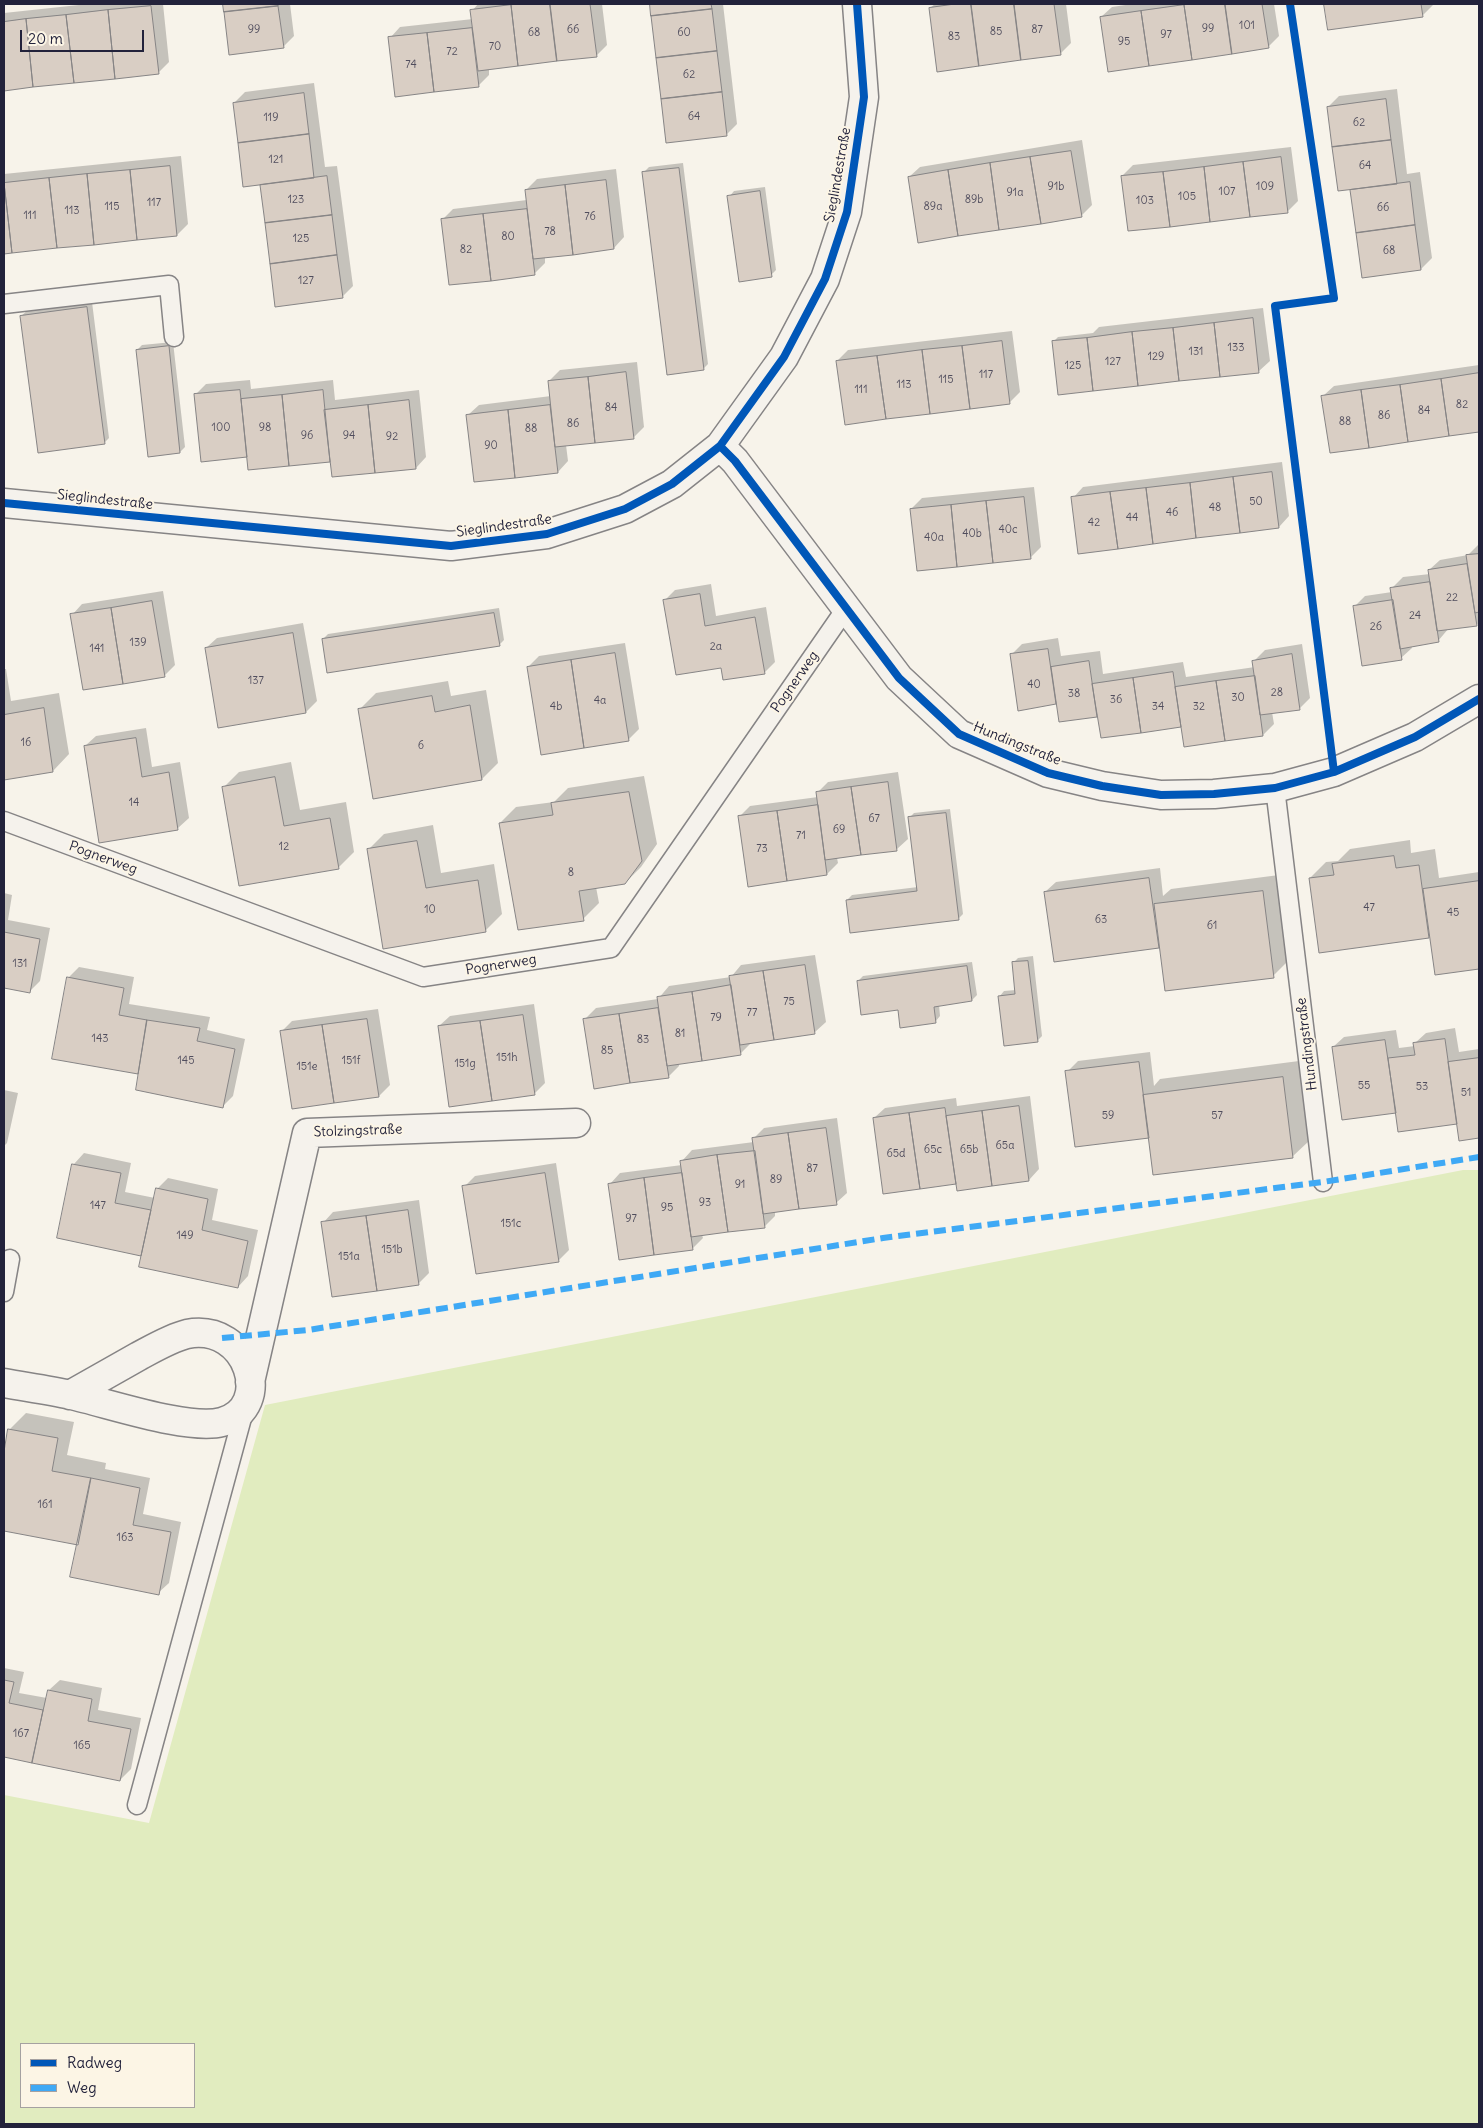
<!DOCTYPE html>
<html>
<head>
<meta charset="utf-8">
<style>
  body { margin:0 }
  #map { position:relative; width:1483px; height:2128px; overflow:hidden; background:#f7f3ea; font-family:Delius,sans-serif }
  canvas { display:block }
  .frame { position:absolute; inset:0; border:5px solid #22223b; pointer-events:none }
  .legend { position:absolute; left:20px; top:2043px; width:175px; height:65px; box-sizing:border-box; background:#fcf5e5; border:1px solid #a5a1a1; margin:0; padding:6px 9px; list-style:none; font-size:15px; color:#22223b }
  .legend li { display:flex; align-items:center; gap:10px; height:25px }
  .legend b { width:25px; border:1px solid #a5a1a1 }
  .scale { position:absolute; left:20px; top:30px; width:124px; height:22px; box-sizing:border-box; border:2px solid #22223b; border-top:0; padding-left:6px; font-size:15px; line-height:18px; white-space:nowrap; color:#22223b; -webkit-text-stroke:4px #fcf5e5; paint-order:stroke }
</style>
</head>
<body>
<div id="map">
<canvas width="1483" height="2128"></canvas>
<div class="frame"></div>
<ul class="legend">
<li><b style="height:6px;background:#0057b8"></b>Radweg</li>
<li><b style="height:6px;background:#3fa9f5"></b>Weg</li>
</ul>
<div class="scale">20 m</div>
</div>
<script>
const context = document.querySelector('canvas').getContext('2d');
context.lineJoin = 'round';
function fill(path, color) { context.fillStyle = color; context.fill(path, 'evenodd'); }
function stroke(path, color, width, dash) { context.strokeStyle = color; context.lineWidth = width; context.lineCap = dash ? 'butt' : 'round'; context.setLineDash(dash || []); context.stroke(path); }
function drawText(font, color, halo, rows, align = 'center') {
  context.font = font + ' Delius,sans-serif'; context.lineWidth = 4; context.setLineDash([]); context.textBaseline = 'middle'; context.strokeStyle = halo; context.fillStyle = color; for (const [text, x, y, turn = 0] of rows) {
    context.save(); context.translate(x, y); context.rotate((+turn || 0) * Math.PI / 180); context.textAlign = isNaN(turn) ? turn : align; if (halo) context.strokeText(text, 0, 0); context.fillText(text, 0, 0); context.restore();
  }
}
const green = new Path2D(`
  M1463 1170H1479V2124H4V1795L149 1823 265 1405ZM21 2044H194V2107H21Z`);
const shadow = new Path2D(`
  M88 4H163L169 62 158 73 4 90V13Z
  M224 4H290L294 36 283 47 230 54Z
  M478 4H602L607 45 596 56 489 68V75L479 85 390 38 400 27 473 19 472 11Z
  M651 4H723L737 124 726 135 667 142Z
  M935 4H1066L1071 43 1060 54 930 8Z
  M1132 4H1274L1279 36 1268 47 1101 17 1112 7Z
  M1326 4H1433V5L1422 16 1329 28Z
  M314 83 325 167 337 166 353 286 342 297 276 305 261 183 234 103 245 92Z
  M1397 89 1407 174 1420 172 1432 258 1421 269 1363 277 1351 189 1328 107 1339 96Z
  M1082 140 1092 205 1081 216 909 177 920 167Z
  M1291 147 1298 201 1287 212 1122 176 1133 165Z
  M181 156 188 224 177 235 4 253V174Z
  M683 163 708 364 703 369 644 172 649 167Z
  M616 169 624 237 614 248 545 257V263L534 274 442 220 453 209 527 200 526 190 537 179Z
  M765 187 776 270 771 275 729 197 734 191Z
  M92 302 109 438 104 443 21 316 27 311Z
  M1263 308 1270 361 1259 371 1053 342 1058 337 1093 333 1099 327Z
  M1012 331 1020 392 1009 403 837 361 848 350Z
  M173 342 185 447 180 452 149 455 137 350 142 345Z
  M637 362 644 427 634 437 566 445 568 461 558 472 468 415 479 405 551 396 549 381 560 370Z
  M1479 365V431L1331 452 1323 396 1334 386Z
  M250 380 251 389 333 380 335 400 419 390 426 457 416 468 331 460 250 468 248 456 195 395 206 384Z
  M1282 462 1289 516 1279 527 1073 498 1083 487Z
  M1034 487 1041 547 1030 558 911 509 922 498Z
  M1478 545 1479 622 1477 625 1449 628 1438 641 1411 645 1412 648 1401 658 1354 607 1365 596 1392 592V588L1403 577 1430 574 1429 570 1440 560 1468 555Z
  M711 584 716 616 766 607 775 662 764 673 722 667 664 601 675 590Z
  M163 591 175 665 164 676 72 615 82 604Z
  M499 608 504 640 499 645 323 639 328 634Z
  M303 623 317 701 306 712 206 648 217 638Z
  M1058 638 1061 656 1100 651 1103 674 1183 662 1186 677 1255 667 1254 661 1265 650 1302 644 1310 698 1300 708 1272 712 1274 724 1263 735 1185 746 1182 725 1098 715 1060 721 1057 703 1019 709 1011 655 1022 644Z
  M625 643 639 729 628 740 528 667 539 656Z
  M4 669H6L11 701 59 693 69 754 53 771 4 778Z
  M448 681 451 696 486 690 498 763 482 779 360 709 376 693Z
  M146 728 152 767 180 762 189 818 178 828 100 841 85 746 96 736Z
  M291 762 300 810 346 802 354 852 338 868 223 788 239 772Z
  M898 772 908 839 897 849 837 858 838 863 827 874 749 885 739 817 750 806 818 797 817 793 828 782Z
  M644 776 657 844 641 867 625 883 596 887 599 903 583 919 500 823 516 807 554 802 568 788Z
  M950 809 963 914 958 919 847 900 852 895 918 887 909 818 914 813Z
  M433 825 441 873 494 864 502 914 486 930 384 947 368 850 384 834Z
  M1410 840 1411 853 1435 849 1439 878 1479 872V968L1436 974 1430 935 1428 937 1310 878 1326 862 1338 861 1350 849Z
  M1160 868 1163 896 1171 889 1279 875 1289 960 1273 976 1160 945 1158 947 1045 892 1056 882Z
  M4 893 12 895 8 920 50 928 40 981 29 992 4 987Z
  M815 955 826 1022 815 1032 751 1043 740 1054 679 1063V1066L668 1077 585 1019 596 1008 658 999 669 986 731 977 741 965Z
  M1033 956 1042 1036 1037 1041 999 997 1004 991 1016 990 1013 963 1018 958Z
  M972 962 977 995 972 1000 939 1005 940 1016 935 1022 899 1008 858 981 863 976Z
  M79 967 134 977 129 1004 210 1017 207 1030 245 1039 233 1096 223 1106 139 1073 54 1058 68 978Z
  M534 1004 545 1083 534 1094 439 1026 450 1016Z
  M378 1009 390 1085 379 1096 281 1032 292 1021Z
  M1455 1028 1459 1052 1479 1049V1137L1460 1139 1458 1123 1397 1112 1333 1047 1344 1037 1396 1030 1399 1048 1415 1046V1043L1426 1033Z
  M1150 1052 1154 1086 1160 1079 1299 1061 1309 1141 1292 1157 1149 1135 1067 1072 1078 1061Z
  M4 1090 18 1093 7 1143 4 1146Z
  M1030 1096 1039 1169 1029 1180 874 1118 885 1108 956 1098 957 1106Z
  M837 1118 847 1193 836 1203 775 1212V1216L765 1226 702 1235 703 1238 692 1249 610 1184 620 1173 682 1165V1161L692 1150 754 1142V1138L764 1128Z
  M84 1153 131 1163 125 1192 155 1198 157 1189 168 1178 218 1189 212 1220 258 1230 248 1276 238 1287 143 1255 58 1237 74 1164Z
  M556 1163 569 1250 558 1261 464 1187 475 1176Z
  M419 1200 429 1273 418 1284 323 1223 333 1212Z
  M26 1413 74 1422 67 1455 106 1463 105 1469 150 1478 143 1514 181 1522 169 1583 158 1593 79 1543 4 1529V1458L9 1430Z
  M4 1668 24 1672 19 1693 47 1698 49 1690 60 1680 102 1688 98 1710 141 1718 131 1769 120 1780 4 1756Z`);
const building = new Path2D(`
  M223 4H278V6L224 12Z
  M526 4H550L557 61 518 66 511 5Z
  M550 4H590L597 57 557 61Z
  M650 4H711L712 9 651 16Z
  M955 4H971L979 66 937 72 929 8Z
  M971 4H1014L1021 60 979 66Z
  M1014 4H1054L1061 55 1021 60Z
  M1191 4H1225L1232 54 1192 60 1184 5Z
  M1225 4H1262L1269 48 1232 54Z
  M1324 4H1421L1423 17 1328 30Z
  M511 5 518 66 478 71 470 10Z
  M1184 5 1192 60 1149 66 1141 11Z
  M151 6 159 74 115 79 108 10Z
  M278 6 284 48 229 55 224 12Z
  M712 9 717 51 656 58 651 16Z
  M108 10 115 79 74 83 66 15Z
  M1141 11 1149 66 1108 72 1100 17Z
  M66 15 74 83 33 87 26 19Z
  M26 19 33 87 4 91V22Z
  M472 28 479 87 434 92 427 33Z
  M427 33 434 92 395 97 388 37Z
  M717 51 722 92 661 99 656 58Z
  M722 92 727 136 666 143 661 99Z
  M304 93 309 134 238 143 233 103Z
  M1386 99 1391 140 1332 147 1327 107Z
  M309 134 314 178 243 187 238 143Z
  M1391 140 1397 184 1338 191 1332 147Z
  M1071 151 1082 217 1041 224 1030 157Z
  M1030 157 1041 224 999 230 990 163Z
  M1281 157 1288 213 1250 217 1243 162Z
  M1243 162 1250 217 1210 222 1204 167Z
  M990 163 999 230 958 236 948 170Z
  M170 166 177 236 137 240 130 170Z
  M1204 167 1210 222 1170 227 1163 172Z
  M679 168 704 370 667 375 642 172Z
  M130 170 137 240 94 245 87 174Z
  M948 170 958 236 918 243 908 177Z
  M1163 172 1170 227 1128 231 1121 176Z
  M87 174 94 245 57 248 49 178Z
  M327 176 332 215 265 223 260 185Z
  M49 178 57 248 12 253 4 183Z
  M606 180 614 249 573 255 565 185Z
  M1410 182 1415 225 1356 233 1350 190Z
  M4 183 12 253 4 254Z
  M565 185 573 255 533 259 525 190Z
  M760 191 772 277 739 282 727 196Z
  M527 209 535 275 491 281 483 214Z
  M483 214 491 281 449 285 441 219Z
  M332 215 337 255 270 264 265 223Z
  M1415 225 1421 270 1362 278 1356 233Z
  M337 255 343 298 275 307 270 264Z
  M87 307 105 444 38 453 20 316Z
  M1253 318 1259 373 1220 377 1214 323Z
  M1214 323 1220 377 1179 381 1173 328Z
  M1173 328 1179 381 1138 386 1132 332Z
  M1132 332 1138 386 1093 391 1087 338Z
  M1087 338 1093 391 1058 395 1052 341Z
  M1002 341 1010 404 970 409 962 346Z
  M169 346 180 453 148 457 136 350Z
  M962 346 970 409 930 414 922 350Z
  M922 350 930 414 886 419 877 356Z
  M877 356 886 419 845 425 836 361Z
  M626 372 634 439 595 443 588 377Z
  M1479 373V432L1449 436 1441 379Z
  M588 377 595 443 555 447 548 381Z
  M1441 379 1449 436 1408 442 1400 385Z
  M1400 385 1408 442 1369 448 1361 390Z
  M240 390 247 457 201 462 194 394Z
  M323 390 330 462 289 466 282 395Z
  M1361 390 1369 448 1330 453 1321 396Z
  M282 395 289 466 248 470 241 399Z
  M409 400 416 469 375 473 368 405Z
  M368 405 375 473 332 477 324 410Z
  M550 405 558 473 515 478 508 410Z
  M508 410 515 478 474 482 466 415Z
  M1272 472 1279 528 1240 533 1233 477Z
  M1233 477 1240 533 1196 538 1190 483Z
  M1190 483 1196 538 1153 544 1146 488Z
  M1146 488 1153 544 1118 549 1110 492Z
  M1110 492 1118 549 1078 554 1071 497Z
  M1024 497 1031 559 993 563 986 501Z
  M986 501 993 563 957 567 951 505Z
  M951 505 957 567 917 571 910 509Z
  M1479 554V612L1475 613 1466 555Z
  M1467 564 1477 626 1437 631 1428 570Z
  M1430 582 1439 642 1400 649 1390 588Z
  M700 594 705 626 755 617 765 674 723 680 721 668 676 675 663 600Z
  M1393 600 1402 660 1362 666 1353 606Z
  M152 601 165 677 123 684 111 608Z
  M111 608 123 684 83 690 70 614Z
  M494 613 500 646 327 673 322 639Z
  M293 633 306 713 218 728 205 648Z
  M1048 649 1056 704 1018 711 1010 654Z
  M615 653 629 741 584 748 571 660Z
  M1292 654 1300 710 1260 715 1252 661Z
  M571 660 584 748 541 755 527 667Z
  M1089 661 1097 717 1059 722 1051 667Z
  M1173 672 1181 727 1141 733 1133 678Z
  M1255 676 1263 736 1225 741 1216 681Z
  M1133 678 1141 733 1101 738 1092 684Z
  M1216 681 1225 741 1184 747 1175 687Z
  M432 696 435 712 470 705 482 780 373 799 358 709Z
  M44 708 53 772 4 780V715Z
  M136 738 142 777 169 772 178 830 99 843 84 746Z
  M275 777 284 826 330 818 339 869 239 886 222 787Z
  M888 782 897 851 861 855 851 787Z
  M851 787 861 855 825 860 816 792Z
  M629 792 642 861 625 884 579 891 584 921 518 930 499 823 553 815 551 803Z
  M818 805 827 875 787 881 777 811Z
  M777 811 787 881 748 887 738 816Z
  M946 813 959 920 850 933 846 900 917 891 908 817Z
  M417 841 426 888 478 880 486 932 383 949 367 849Z
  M1394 856 1396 868 1419 865 1429 938 1319 953 1309 878 1334 875 1332 864Z
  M1149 878 1159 948 1054 962 1044 892Z
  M1479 881V969L1435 975 1423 889Z
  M1263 891 1274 978 1165 991 1154 904Z
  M4 932 40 939 30 993 4 988Z
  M1028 961 1038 1042 1004 1046 998 996 1015 994 1012 962Z
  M805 965 815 1034 774 1040 763 971Z
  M967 966 972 1001 934 1007 936 1023 900 1028 898 1010 861 1015 857 981Z
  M763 971 774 1040 740 1045 729 976Z
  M67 977 124 988 119 1015 147 1020 138 1074 52 1059Z
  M731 985 741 1055 702 1061 692 992Z
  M692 992 702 1061 667 1066 657 997Z
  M658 1008 669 1078 630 1083 619 1014Z
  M619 1014 630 1083 594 1089 583 1019Z
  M523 1015 535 1095 492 1101 480 1021Z
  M367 1019 379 1097 334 1103 322 1025Z
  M147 1020 200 1028 197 1041 235 1049 223 1108 136 1090Z
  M480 1021 492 1101 449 1107 438 1026Z
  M322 1025 334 1103 292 1109 280 1031Z
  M1445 1039 1457 1124 1398 1132 1388 1058 1415 1055 1413 1043Z
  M1385 1040 1396 1113 1342 1120 1332 1047Z
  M1479 1058V1138L1459 1141 1448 1062Z
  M1139 1062 1149 1138 1075 1147 1065 1071Z
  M1283 1077 1293 1158 1153 1175 1143 1095Z
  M1019 1106 1029 1181 992 1186 982 1111Z
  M945 1108 956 1184 920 1189 909 1113Z
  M982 1111 992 1186 957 1191 946 1116Z
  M909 1113 920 1189 883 1194 873 1118Z
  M826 1128 837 1205 799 1209 788 1133Z
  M788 1133 799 1209 763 1214 752 1138Z
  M755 1151 765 1228 728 1232 717 1155Z
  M717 1155 728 1232 691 1237 680 1161Z
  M72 1164 121 1173 115 1203 151 1210 141 1256 57 1238Z
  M545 1173 559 1262 476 1274 462 1186Z
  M682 1173 693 1250 654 1255 644 1178Z
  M644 1178 654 1255 619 1260 608 1184Z
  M156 1188 208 1199 202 1230 248 1241 238 1288 139 1267Z
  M408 1210 419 1285 377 1291 366 1216Z
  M366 1216 377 1291 332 1297 321 1222Z
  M8 1429 58 1438 52 1471 91 1478 78 1545 4 1531V1452Z
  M91 1478 140 1488 133 1525 171 1532 159 1595 70 1577Z
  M4 1680 14 1682 9 1703 43 1710 32 1763 4 1757Z
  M48 1690 92 1699 88 1721 131 1729 120 1781 32 1763Z`);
const service = new Path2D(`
  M4 304 169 285 174 337
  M1275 788 1323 1182
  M4 821 423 977 611 948 847 607
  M4 1292 10 1259
  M137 1805 245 1407`);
const minor = new Path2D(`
  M720 446 735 461 899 678 959 734 1048 773 1102 786 1161 795 1214 794 1275 788 1334 772 1415 737 1479 699
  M4 503 451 546 547 534 625 509 672 484 720 446 784 357 825 279 847 212 864 97 857 4
  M250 1382 307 1133 576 1123
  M4 1383C26 1387 49 1390 71 1395 108 1403 189 1431 222 1422 275 1408 249 1322 187 1334 171 1338 154 1348 139 1356 116 1369 93 1382 70 1395`);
const quiet = new Path2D(`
  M222 1338 308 1330 883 1238 1323 1182 1479 1157`);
const cycleway = new Path2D(`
  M1290 4 1334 298 1275 306 1334 772
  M720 446 735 461 899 678 959 734 1048 773 1102 786 1161 795 1214 794 1275 788 1334 772 1415 737 1479 699
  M4 503 451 546 547 534 625 509 672 484 720 446 784 357 825 279 847 212 864 97 857 4`);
const numberNames = [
  ["101",1247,26],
  ["99",1208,29],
  ["99",254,30],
  ["66",573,30],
  ["87",1037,30],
  ["85",996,32],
  ["68",534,33],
  ["60",684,33],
  ["97",1166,35],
  ["83",954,37],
  ["95",1124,42],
  ["70",495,47],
  ["72",452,52],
  ["74",411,65],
  ["62",689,75],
  ["64",694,117],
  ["119",271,118],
  ["62",1359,123],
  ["121",276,160],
  ["64",1365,166],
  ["91b",1056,187],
  ["109",1265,187],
  ["107",1227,192],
  ["91a",1015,193],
  ["105",1187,197],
  ["123",296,200],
  ["89b",974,200],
  ["103",1145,201],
  ["117",154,203],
  ["115",112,207],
  ["89a",933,207],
  ["66",1383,208],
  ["113",72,211],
  ["111",30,216],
  ["76",590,217],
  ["78",550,232],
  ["80",508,237],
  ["125",301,239],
  ["82",466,250],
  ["68",1389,251],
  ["127",306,281],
  ["133",1236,348],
  ["131",1196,352],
  ["129",1156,357],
  ["127",1113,362],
  ["125",1073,366],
  ["117",986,375],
  ["115",946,380],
  ["113",904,385],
  ["111",861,390],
  ["82",1462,405],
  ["84",611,408],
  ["84",1424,411],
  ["86",1384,416],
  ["88",1345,422],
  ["86",573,424],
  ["100",221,428],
  ["98",265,428],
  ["88",531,429],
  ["96",307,436],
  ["94",349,436],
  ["92",392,437],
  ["90",491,446],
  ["50",1256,502],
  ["48",1215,508],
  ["46",1172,513],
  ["44",1132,518],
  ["42",1094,523],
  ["40c",1008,530],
  ["40b",972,534],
  ["40a",934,538],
  ["22",1452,598],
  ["24",1415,616],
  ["26",1376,627],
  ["139",138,643],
  ["2a",716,647],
  ["141",97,649],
  ["137",256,681],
  ["40",1034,685],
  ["28",1277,693],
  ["38",1074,694],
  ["30",1238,698],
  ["36",1116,700],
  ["4a",600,701],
  ["4b",556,707],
  ["34",1158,707],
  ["32",1199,707],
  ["16",26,743],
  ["6",421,746],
  ["14",134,803],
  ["67",874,819],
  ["69",839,830],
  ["71",801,836],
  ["12",284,847],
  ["73",762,849],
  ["8",571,873],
  ["47",1369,908],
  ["10",430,910],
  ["45",1453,913],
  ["63",1101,920],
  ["61",1212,926],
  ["131",20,964],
  ["75",789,1002],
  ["77",752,1013],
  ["79",716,1018],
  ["81",680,1034],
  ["143",100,1039],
  ["83",643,1040],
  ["85",607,1051],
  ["151h",507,1058],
  ["145",186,1061],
  ["151f",351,1061],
  ["151g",465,1064],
  ["151e",307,1067],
  ["55",1364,1086],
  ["53",1422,1087],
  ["51",1466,1093],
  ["59",1108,1116],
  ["57",1217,1116],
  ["65a",1005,1146],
  ["65c",933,1150],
  ["65b",969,1150],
  ["65d",896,1154],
  ["87",812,1169],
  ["89",776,1180],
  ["91",740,1185],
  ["93",705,1203],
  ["147",98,1206],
  ["95",667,1208],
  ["97",631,1219],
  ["151c",511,1224],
  ["149",185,1236],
  ["151b",392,1250],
  ["151a",349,1257],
  ["161",45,1505],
  ["163",125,1538],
  ["167",21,1734],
  ["165",82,1746]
];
const streetNames = [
  ["Sieglindestraße",838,175,-80],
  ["Sieglindestraße",105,500,6],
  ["Sieglindestraße",504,526,-8],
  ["Pognerweg",795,682,-55],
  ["Hundingstraße",1017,744,22],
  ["Pognerweg",103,858,20],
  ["Pognerweg",501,965,-9],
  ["Hundingstraße",1307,1044,-97],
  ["Stolzingstraße",358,1131,-2]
];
fill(green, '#e1ecbf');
fill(shadow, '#0003');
fill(building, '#d9cec4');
stroke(building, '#868485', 1);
stroke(service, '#868485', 21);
stroke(minor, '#868485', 31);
stroke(service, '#f5f2ec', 18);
stroke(minor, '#f5f2ec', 28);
stroke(quiet, '#3fa9f5', 6, [12, 6]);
stroke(cycleway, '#0057b8', 8);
drawText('11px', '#504d5d', null, numberNames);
drawText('14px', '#22223b', '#fcf5e5', streetNames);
</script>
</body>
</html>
